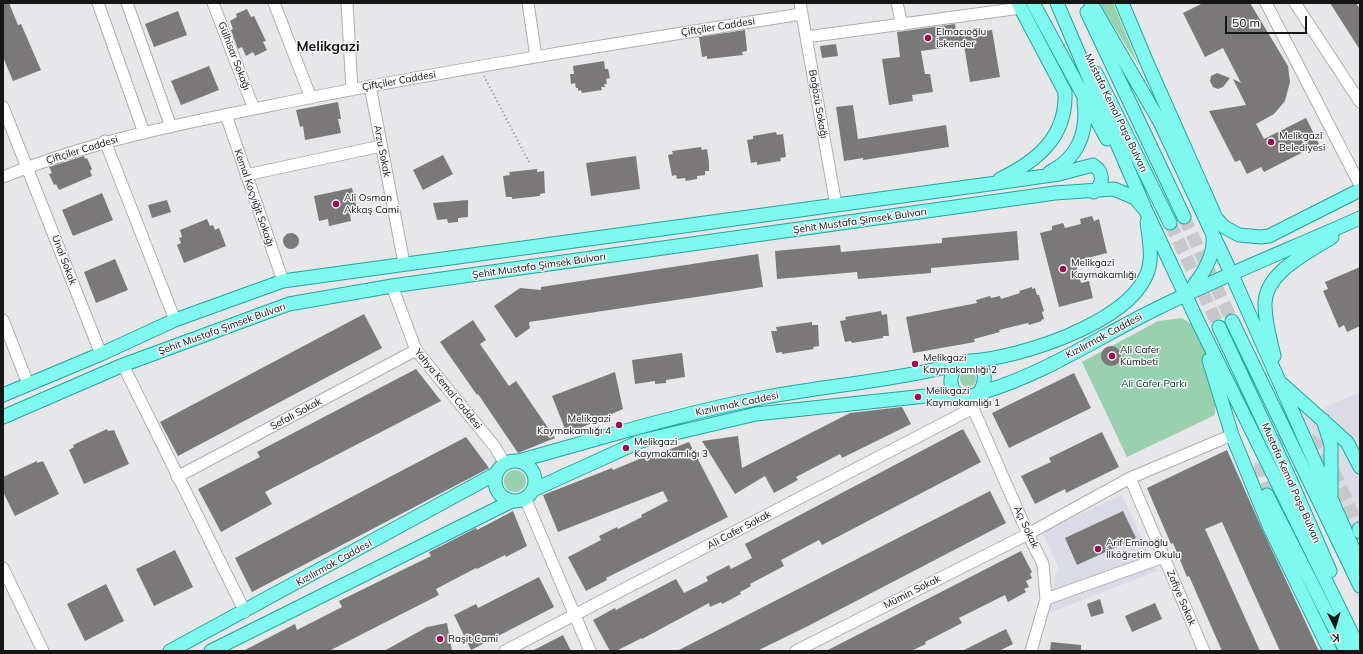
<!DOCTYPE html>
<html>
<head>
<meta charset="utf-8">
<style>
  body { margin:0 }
  #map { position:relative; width:1363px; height:654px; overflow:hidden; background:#e7e7ea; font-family:Mulish,sans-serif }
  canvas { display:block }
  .frame { position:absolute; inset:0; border:4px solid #161617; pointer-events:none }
  .north { position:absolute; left:1315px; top:606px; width:40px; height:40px; -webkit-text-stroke:3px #f4f5f7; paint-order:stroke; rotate:175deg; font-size:11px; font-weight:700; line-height:16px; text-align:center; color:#161617 }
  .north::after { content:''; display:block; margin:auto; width:14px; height:18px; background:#161617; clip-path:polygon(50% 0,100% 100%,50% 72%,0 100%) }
  .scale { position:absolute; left:1225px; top:16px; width:82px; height:18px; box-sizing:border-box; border:2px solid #161617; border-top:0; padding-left:5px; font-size:12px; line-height:14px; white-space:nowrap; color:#161617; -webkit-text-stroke:3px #f4f5f7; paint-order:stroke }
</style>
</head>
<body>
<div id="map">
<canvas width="1363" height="654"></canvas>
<div class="frame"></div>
<div class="north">K</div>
<div class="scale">50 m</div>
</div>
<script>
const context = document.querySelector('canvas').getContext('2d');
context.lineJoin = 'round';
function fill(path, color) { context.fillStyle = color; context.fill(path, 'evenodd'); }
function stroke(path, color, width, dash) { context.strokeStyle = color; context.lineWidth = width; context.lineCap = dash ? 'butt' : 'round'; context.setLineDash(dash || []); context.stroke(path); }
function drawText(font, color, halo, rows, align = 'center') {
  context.font = font + ' Mulish,sans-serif'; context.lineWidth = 3; context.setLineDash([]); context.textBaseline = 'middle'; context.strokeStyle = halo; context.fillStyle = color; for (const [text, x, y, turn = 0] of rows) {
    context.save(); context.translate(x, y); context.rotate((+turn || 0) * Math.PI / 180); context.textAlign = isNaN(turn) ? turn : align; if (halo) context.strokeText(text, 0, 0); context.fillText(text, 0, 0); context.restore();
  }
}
const built = new Path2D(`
  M1360 392V605L1277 429Z
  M1122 495 1157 571 1047 614 1058 566 1042 532Z`);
const green = new Path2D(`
  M1099 3H1113L1139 66Z
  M1182 318 1197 328 1211 368 1216 393 1215 415 1127 457 1082 362 1158 321Z
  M960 379a8 8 0 1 1 16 0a8 8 0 1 1-16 0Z
  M504 481a11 11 0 1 1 22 0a11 11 0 1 1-22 0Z`);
const building = new Path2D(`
  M3 3H9L18 25 21 24 41 70 13 81 3 57Z
  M1203 3H1250L1288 66 1290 82 1285 101 1274 114 1256 124 1264 139 1306 118 1319 144 1264 172 1261 167 1247 174 1240 160 1235 162 1209 111 1246 105 1233 79 1241 83 1223 48 1205 57 1183 13Z
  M1330 3H1356L1360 9V50Z
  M247 9 251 17 254 16 266 41 263 42 267 50 255 56 253 52 246 56 242 47 238 49 231 30 233 29 230 21 237 17 236 14Z
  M178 11 187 35 154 47 145 24Z
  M955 24 957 35 992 30 1000 77 970 82 964 45 921 51 925 74H930L933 92 912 95 913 101 889 105 882 59 900 57 897 32Z
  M745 30 747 51 742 52 743 55 707 59V56L702 57 699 37Z
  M836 44 838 56 822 58 820 46Z
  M604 61 605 69H608L610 78 606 79 607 84H604L605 87H601L602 90 582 93 581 90 578 91V88H576L575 83 571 84 570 74H574L573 66Z
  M209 66 219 90 181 105 171 81Z
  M1217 73 1230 78 1223 87 1218 89 1213 87 1210 81 1211 76Z
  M338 102 341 119H338L341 133 305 140 303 126 300 127 296 110Z
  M853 105 858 139 946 125 949 147 863 160V158L844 161 836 107Z
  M776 132 777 135 783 134 786 157 780 158 781 161 757 165V162L751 163 747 140 753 139V136Z
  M701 147 702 150 707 149 709 162V171H705V175L697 176V179L686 181 685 178 677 179 676 175 672 176 668 155 673 154 672 151Z
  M443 155 453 174 423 190 413 170Z
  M84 156 85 159 87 158 92 169 90 171 92 176 59 190 56 184 54 185 49 174 52 173 49 167Z
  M636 156 640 189 591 196 586 163Z
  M537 169V172L544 171 545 193 540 194V196L512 199V197H506L503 176 510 175 509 172Z
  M352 188 358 213 350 215 351 221 329 226 328 219 319 221 314 196Z
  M102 193 113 220 73 236 62 210Z
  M167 200 171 212 152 218 148 205Z
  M468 200V217L458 218V222L448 223 447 219 437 220 433 203Z
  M1092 216 1094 221 1099 219 1107 253 1075 261 1081 283 1089 281 1093 298 1059 307 1040 233 1052 230V226L1063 223 1065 228 1081 224 1080 219Z
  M207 219 210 226 213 225 215 230 219 228 226 246 184 263 177 245 181 243 179 238 182 237 180 230Z
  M1017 231 1019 260 931 268V273L858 279 857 272 777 279 775 251 840 245 841 252 942 243V238Z
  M283 241a8 8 0 1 1 16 0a8 8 0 1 1-16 0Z
  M758 254 763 287 529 322 530 328 516 338 494 306 520 288 541 290V287Z
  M115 259 128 290 96 303 84 272Z
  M1360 267V326L1347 332 1344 325 1339 328 1323 291 1328 289 1325 282Z
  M1032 287V289L1035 288 1037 295H1039L1044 311 1042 312 1044 319 1041 320 1042 321 1029 325 1028 323 999 330 1000 332 974 339 975 342 913 353 906 317 977 303 976 300 990 296 991 298 1000 296 1001 299 1020 293 1019 291Z
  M881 311 882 315 887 314 889 336H883V338L852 343 851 341 845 342 840 321 846 320 845 317Z
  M364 314 382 348 178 456 160 422Z
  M473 320 486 340 480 344 509 386 516 381 555 438 518 453 478 394 477 395 440 342Z
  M812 322V325H818L819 346 813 347 814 349 782 354V352L776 353 771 331H777L776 327Z
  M1101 356a10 10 0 1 1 20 0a10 10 0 1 1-20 0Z
  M682 353 685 377 666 380V383L655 384V381L635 384 632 360Z
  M416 369 441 401 265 492 272 504 221 532 198 489 260 457 257 452Z
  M615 372 623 409 567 434 552 396Z
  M1074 373 1091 408 1009 448 992 413Z
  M902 407 911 424 842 458 840 454 796 477 798 480 774 493 765 476 735 494 702 441 738 436 742 468 850 413Z
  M107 429 108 431 114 430 129 464 84 484 69 450 74 447 73 445Z
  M963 429 981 462 822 545 819 540 781 560 784 566 750 584 751 586 740 592 741 594 722 604 721 602 710 607 709 603 642 639V638L616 651H610L593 620 615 608 616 610 676 579 684 593 708 581 706 577 729 565 731 569 752 558 745 544Z
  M1102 432 1119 467 1066 493 1065 489 1035 504 1021 476 1051 462 1049 458Z
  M466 437 489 468 252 592 235 558Z
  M689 442 728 517 606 578 607 580 586 591 568 557 601 540 599 536 617 527 618 529 642 517 641 515 668 501 663 491 558 532 543 495 612 468 613 470 649 455 650 457Z
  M1227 450 1263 531 1319 651H1280L1222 522 1205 529 1260 651H1222L1189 576 1187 577 1173 543 1171 544 1147 488Z
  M37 461V463L43 461 59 494 15 516 3 492V477Z
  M990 491 1006 523 808 626 757 651H677Z
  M513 511 527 546 506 557 505 555 477 569 476 568 436 589 439 595 329 651H243L295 624 297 630 342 607 339 601 431 556 429 552 447 543 476 528 477 530Z
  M1123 511 1136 538 1077 565 1065 538Z
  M175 550 193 587 154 606 136 569Z
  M1021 551 1032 572 1030 574 1032 578 1026 581 1029 587 1024 589 1026 592 1008 602 1005 595 959 618 962 623 925 642 926 644 911 651H826Z
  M539 577 554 607 471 650 454 615 476 604 478 608Z
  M106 584 124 621 85 641 67 604Z
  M1100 599 1104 613 1091 617 1087 604Z
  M1155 603 1162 619 1132 632 1125 616Z
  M447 623 452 651H384L427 627Z
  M1006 629 1013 644 999 651H962Z
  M563 635 571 651H532Z
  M1051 642 1081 645V651H1050Z`);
const majorTunnel = new Path2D(`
  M1184 217 1232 321
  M1170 223 1219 327
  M1267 495C1263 485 1259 476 1261 465 1265 440 1296 428 1316 444 1329 455 1350 511 1359 529`);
const path = new Path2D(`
  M484 76 530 164`);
const minor = new Path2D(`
  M98 3 144 133
  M127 3 171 127
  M213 3 254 109
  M274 3 311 98
  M347 3 352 90
  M528 3 536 57
  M800 3 836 205
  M897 3 902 25
  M1266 3 1360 185
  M1295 3 1360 102
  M806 37 1021 8
  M370 86 404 263
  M3 107 101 354
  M226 115 283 281
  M105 141 175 320
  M246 175 381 146
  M3 177C101 137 205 119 308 98 472 66 637 40 801 14
  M392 286 416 350 495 447 505 464
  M3 320 28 384
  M123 365 245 612
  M971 401 973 408 1028 534 1043 564 1046 599 1031 651
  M177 477 416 350
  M1130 478 1204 651
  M525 498 590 651
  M3 568 43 651
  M1046 599 1164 557
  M505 651 973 408
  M796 651 1028 534 1130 478 1232 435`);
const major = new Path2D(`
  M1033 3 1107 139
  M1057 3 1146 211 1199 324 1360 650
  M1091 3 1160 122 1232 275 1360 564
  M1122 3 1148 65 1216 218 1224 227 1239 235 1261 237 1269 236 1360 190
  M1087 12 1184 217
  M1096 73 1170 223
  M1050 172C1078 158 1088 132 1084 102
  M1000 179C1037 161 1067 137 1065 92L1018 3
  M1187 294C1199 280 1215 257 1213 237
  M1232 321 1360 586
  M1219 327 1290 479 1330 571
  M1274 356C1270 339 1265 322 1265 304 1265 272 1308 253 1332 237
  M1209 360 1232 435 1270 528 1330 651
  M970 361C1019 358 1125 324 1146 276 1154 259 1149 240 1147 222
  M960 363C947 373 947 395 966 396 972 397 978 394 983 392 1045 374 1100 336 1158 308 1224 275 1293 248 1360 218
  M1282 384 1347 442 1360 467
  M3 395 101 354 175 320 283 281 989 184 1059 174 1093 165C1104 172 1104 184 1094 192
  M3 417 123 365 289 304 392 286 1055 193 1114 189 1135 198 1146 211
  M1323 420 1331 445V494
  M518 461C598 439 679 414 761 398 822 386 885 382 946 367 953 365 962 361 969 361 988 363 988 385 976 395
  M495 481a20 20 0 1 1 40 0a20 20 0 1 1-40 0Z
  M533 490 641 441 756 414 935 395H959
  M1267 495 1346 651
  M1359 529 1360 532
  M170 651 497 473
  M211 651 512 501`);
const markers = [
  [928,38,4,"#a10c4f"],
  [1271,142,4,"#a10c4f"],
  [336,204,4,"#a10c4f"],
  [1063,269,4,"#a10c4f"],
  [1112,356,4,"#a10c4f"],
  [915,364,4,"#a10c4f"],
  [918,397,4,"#a10c4f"],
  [619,425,4,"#a10c4f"],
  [626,448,4,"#a10c4f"],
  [1098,549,4,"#a10c4f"],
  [440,639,4,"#a10c4f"]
];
const streetNames = [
  ["Çiftçiler Caddesi",718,27,-9],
  ["Gülhisar Sokağı",234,56,69],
  ["Çiftçiler Caddesi",399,81,-10],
  ["Bağözü Sokağı",818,104,80],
  ["Mustafa Kemal Paşa Bulvarı",1116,113,64],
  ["Çiftçiler Caddesi",82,150,-17],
  ["Arzu Sokak",382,151,79],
  ["Kemal Koçyiğit Sokağı",254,198,71],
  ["Şehit Mustafa Şimsek Bulvarı",860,221,-8],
  ["Ünal Sokak",64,260,69],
  ["Şehit Mustafa Şimsek Bulvarı",539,266,-8],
  ["Şehit Mustafa Şimsek Bulvarı",222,329,-20],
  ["Kızılırmak Caddesi",1104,336,-28],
  ["Yahya Kemal Caddesi",448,389,51],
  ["Kızılırmak Caddesi",737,404,-12],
  ["Sefalı Sokak",296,414,-28],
  ["Mustafa Kemal Paşa Bulvarı",1291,483,66],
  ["Açı Sokak",1026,527,65],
  ["Ali Cafer Sokak",739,530,-28],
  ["Kızılırmak Caddesi",334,563,-29],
  ["Mümin Sokak",912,592,-27],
  ["Zafiye Sokak",1181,598,67]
];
const poiNames = [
  ["Elmacıoğlu",936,32],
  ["İskender",936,44],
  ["Melikgazi",1279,136],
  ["Belediyesi",1279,148],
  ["Ali Osman",344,198],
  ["Akkaş Cami",344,210],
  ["Melikgazi",1071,263],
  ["Kaymakamlığı",1071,275],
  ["Ali Cafer",1120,350],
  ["Kümbeti",1120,362],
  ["Melikgazi",923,358],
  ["Kaymakamlığı 2",923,370],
  ["Melikgazi",926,391],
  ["Kaymakamlığı 1",926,403],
  ["Melikgazi",611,419,"right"],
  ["Kaymakamlığı 4",611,431,"right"],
  ["Melikgazi",634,442],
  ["Kaymakamlığı 3",634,454],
  ["Arif Eminoğlu",1106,543],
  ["İlköğretim Okulu",1106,555],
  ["Raşit Cami",448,639]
];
const parkNames = [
  ["Ali Cafer Parkı",1154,384]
];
const districtNames = [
  ["Melikgazi",328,47]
];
fill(built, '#dadbe5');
fill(green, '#99d0ae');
fill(building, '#7b787a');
stroke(majorTunnel, '#c8c8ca', 13, [13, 6]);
stroke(minor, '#aeaeb1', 13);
stroke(major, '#22a69d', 15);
stroke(path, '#8c8c8f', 2, [1, 3]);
stroke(minor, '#fff', 11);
stroke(major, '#7ff8ef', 13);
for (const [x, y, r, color] of markers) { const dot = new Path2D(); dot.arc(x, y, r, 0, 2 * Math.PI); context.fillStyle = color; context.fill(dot); stroke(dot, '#f4f5f7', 1.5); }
drawText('10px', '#161617', '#f4f5f7', streetNames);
drawText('10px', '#161617', '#f4f5f7', poiNames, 'left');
drawText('10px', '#0c462a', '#f4f5f7', parkNames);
drawText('bold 14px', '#161617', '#f4f5f7', districtNames);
</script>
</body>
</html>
